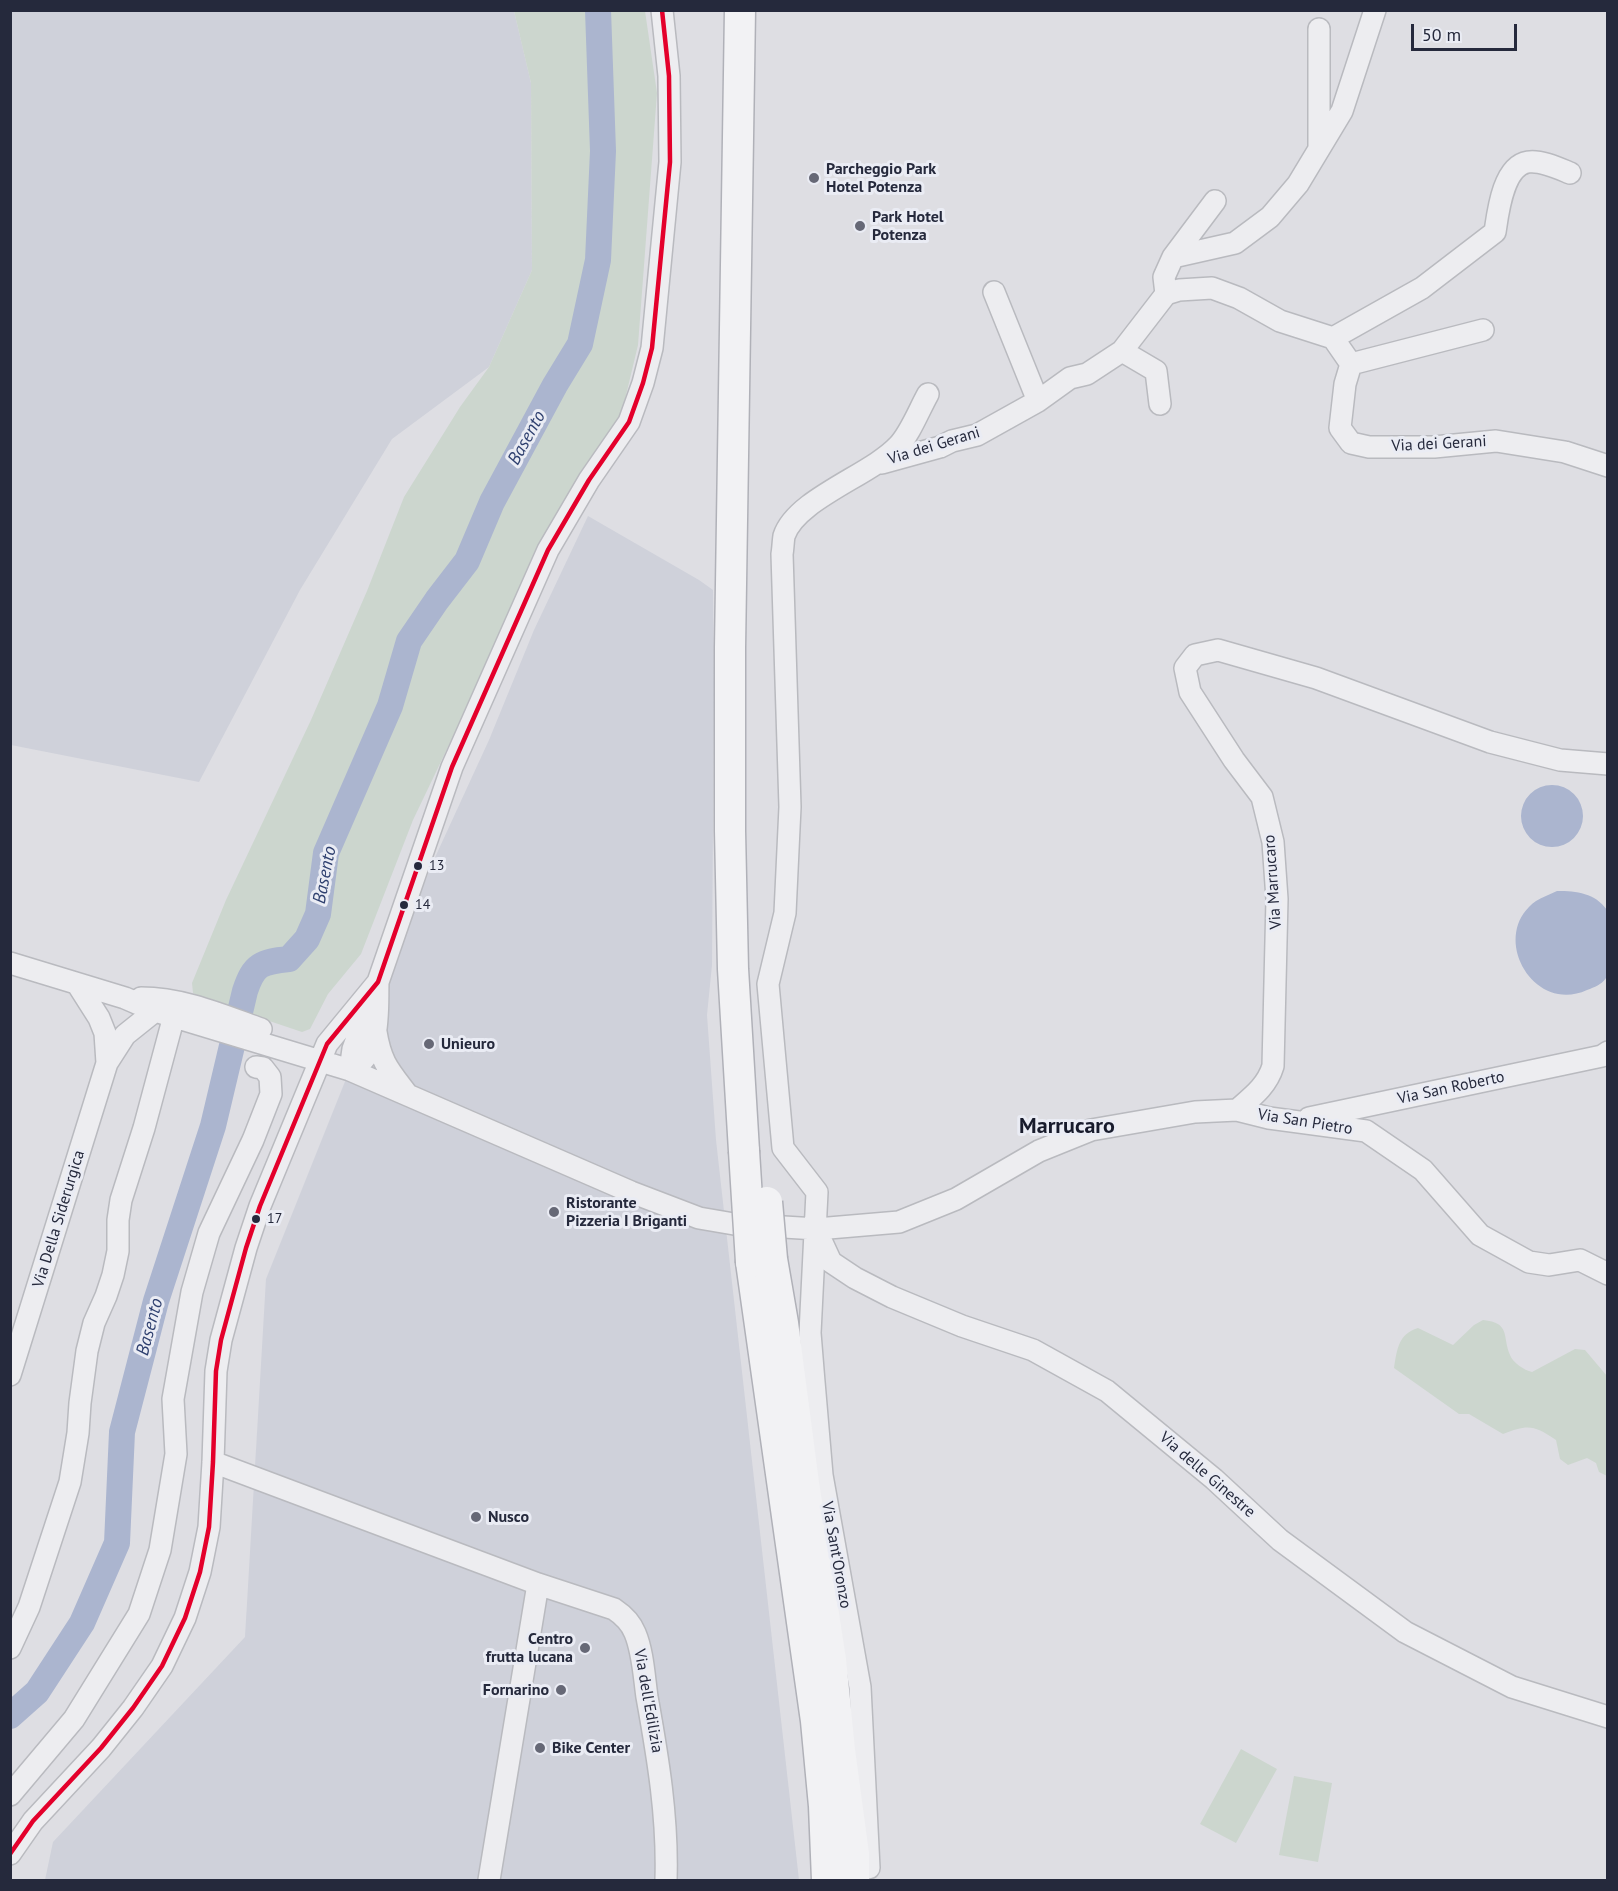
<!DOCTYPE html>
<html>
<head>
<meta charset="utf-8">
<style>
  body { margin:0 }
  #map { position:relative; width:1618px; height:1891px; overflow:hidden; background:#dedee3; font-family:"PT Sans",sans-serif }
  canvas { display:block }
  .frame { position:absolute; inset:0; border:12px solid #25293c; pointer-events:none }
  .scale { position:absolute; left:1411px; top:24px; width:106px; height:27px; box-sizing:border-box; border:3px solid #25293c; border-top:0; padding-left:8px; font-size:18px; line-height:21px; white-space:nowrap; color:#25293c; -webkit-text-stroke:4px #eaecf4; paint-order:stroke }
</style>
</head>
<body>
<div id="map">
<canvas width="1618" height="1891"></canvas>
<div class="frame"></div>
<div class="scale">50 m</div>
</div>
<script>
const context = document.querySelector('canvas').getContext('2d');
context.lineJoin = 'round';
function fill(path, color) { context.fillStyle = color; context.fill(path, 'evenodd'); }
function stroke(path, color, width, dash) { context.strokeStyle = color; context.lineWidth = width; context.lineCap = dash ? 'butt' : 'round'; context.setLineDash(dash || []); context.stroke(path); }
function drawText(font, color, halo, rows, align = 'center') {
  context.font = font + ' "PT Sans",sans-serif'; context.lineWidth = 6; context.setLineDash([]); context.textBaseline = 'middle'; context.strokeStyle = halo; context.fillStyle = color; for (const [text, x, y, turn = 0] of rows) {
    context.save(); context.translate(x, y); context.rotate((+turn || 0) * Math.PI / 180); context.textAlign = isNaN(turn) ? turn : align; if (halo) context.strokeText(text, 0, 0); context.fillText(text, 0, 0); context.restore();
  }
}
const built = new Path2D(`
  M10 11H514L531 83 532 270 489 367 392 439 300 590 199 782 11 745Z
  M588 516 699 580 713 590 714 685 712 965 707 1015 716 1140 799 1880H45L53 1842 245 1637 266 1279 432 864 489 740 534 630Z`);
const green = new Path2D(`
  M514 11H645L657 93 638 345 621 416 502 634 413 820 361 954 328 994 310 1029 302 1032 207 1000 193 993 192 983 226 900 311 720 367 591 404 497 460 407 489 367 532 270 531 83Z
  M1483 1320C1511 1323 1502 1336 1510 1355 1513 1363 1524 1370 1532 1372L1575 1349 1585 1350 1607 1376V1476L1599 1472 1596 1463 1587 1458 1568 1465 1560 1459 1556 1440C1534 1425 1528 1424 1503 1434L1469 1414H1459L1394 1368C1397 1350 1398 1334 1418 1328L1453 1345 1474 1325Z
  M1241 1749 1277 1769 1236 1843 1200 1824Z
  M1294 1776 1332 1783 1318 1862 1279 1855Z`);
const water = new Path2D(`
  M1521 816a31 31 0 1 1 62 0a31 31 0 1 1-62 0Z
  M1557 891C1577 891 1595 893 1607 910 1608 922 1610 970 1606 978 1601 985 1595 987 1587 990 1533 1015 1488 935 1536 901 1542 897 1551 894 1557 891Z`);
const river = new Path2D(`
  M10 1716 37 1692 82 1623 117 1543 122 1432 156 1301 213 1126 245 991C254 964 261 962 289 959L307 939 318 914 326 853 390 706 409 641 437 600 467 561 492 502 555 385 580 344 598 260 603 151 598 10`);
const minor = new Path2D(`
  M1319 146V29
  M1173 257 1235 243 1270 217 1298 184 1342 111 1375 10
  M994 292 1038 401
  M1166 294 1164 277 1173 257 1215 201
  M1333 338 1422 288 1495 232C1498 212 1503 166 1528 162 1541 160 1558 168 1570 173
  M1122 351 1156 371 1160 404
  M1351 364 1483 330
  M882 463 940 447 952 441 977 435 1038 401 1070 378 1087 374 1122 351 1166 294 1179 290 1212 288 1239 298 1280 321 1333 338 1351 364 1345 384 1340 428 1351 443 1369 447H1434L1496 441 1565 452 1608 466
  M10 963 125 998 155 1011 350 1070 631 1192 699 1218 734 1224 817 1229 899 1222 956 1199 1039 1151 1091 1130 1195 1112 1237 1110 1269 1118 1366 1131 1423 1170 1480 1235 1529 1262 1549 1265 1580 1260 1608 1274
  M78 985 99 1018 105 1033 107 1063
  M141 998C183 998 222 1015 261 1029
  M376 1032C381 1063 389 1070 407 1094
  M350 1070C382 1054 377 1013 378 982
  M350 1070 353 1049 370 1002
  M1237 1110C1252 1097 1267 1086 1273 1066L1277 899 1273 842 1262 797 1234 760 1190 692 1185 668 1195 655 1218 650 1316 678 1490 742 1560 760 1608 764
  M1309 1118 1602 1056 1608 1052
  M819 1236 831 1262 855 1278 892 1297 962 1326 1033 1350 1107 1391 1214 1479 1280 1540 1405 1632 1512 1687 1608 1717
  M10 1375 107 1063 125 1035 155 1011
  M213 1462 538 1584 614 1609C623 1615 631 1623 635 1633 643 1652 644 1676 647 1697 658 1758 668 1818 666 1880
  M10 1648 29 1607 70 1482 78 1433 80 1403 87 1351 94 1323 106 1296 113 1275 118 1251V1220L121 1200 144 1128 174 1016
  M10 1795 74 1719 139 1614 160 1550 176 1454 173 1399 192 1292 209 1233 253 1140 271 1094 270 1077 263 1068 256 1067
  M10 1854 33 1821 101 1748 133 1708 162 1666 185 1618 200 1572 209 1527 213 1462 216 1371 221 1340 246 1248 260 1206 327 1044 378 982 452 767 548 550 589 480 629 422 643 383 652 348 670 162 669 76 662 10
  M869 1868 860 1687 822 1475 814 1382 810 1333 817 1192 783 1148 768 984 785 913 790 807 782 554C783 549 783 542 784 536 796 499 871 475 898 446 910 434 919 410 928 394
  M489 1880 538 1584`);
const highway = new Path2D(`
  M740 10 730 647V831L733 969 744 1151
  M772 1259 783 1323 804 1483 831 1660 840 1750 854 1854V1880
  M751 1262 816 1721 824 1806 827 1880`);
const highwayBridge = new Path2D(`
  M744 1151 751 1262
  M767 1202 772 1259`);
const bus1 = new Path2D(`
  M10 1854 33 1821 101 1748 133 1708 162 1666 185 1618 200 1572 209 1527 213 1462 216 1371 221 1340 246 1248 260 1206 327 1044 378 982 452 767 548 550 589 480 629 422 643 383 652 348 670 162 669 76 662 10`);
const markers = [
  [814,178,6,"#666876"],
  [860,226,6,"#666876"],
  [418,866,5,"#25293c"],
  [404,905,5,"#25293c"],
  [429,1044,6,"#666876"],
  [554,1212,6,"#666876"],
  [256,1219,5,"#25293c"],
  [476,1517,6,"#666876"],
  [585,1648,6,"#666876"],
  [561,1690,6,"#666876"],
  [540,1748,6,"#666876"]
];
const busNames = [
  ["13",429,866],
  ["14",415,905],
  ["17",267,1219]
];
const poiNames = [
  ["Parcheggio Park",826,169],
  ["Hotel Potenza",826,187],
  ["Park Hotel",872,217],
  ["Potenza",872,235],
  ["Unieuro",441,1044],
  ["Ristorante",566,1203],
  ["Pizzeria I Briganti",566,1221],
  ["Nusco",488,1517],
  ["Centro",573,1639,"right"],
  ["frutta lucana",573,1657,"right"],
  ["Fornarino",549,1690,"right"],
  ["Bike Center",552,1748]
];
const streetNames = [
  ["Via dei Gerani",1439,444,-3],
  ["Via dei Gerani",934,446,-17],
  ["Via Marrucaro",1273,882,-94],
  ["Via San Roberto",1451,1088,-12],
  ["Via San Pietro",1305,1122,9],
  ["Via Della Siderurgica",59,1219,-73],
  ["Via delle Ginestre",1207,1475,41],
  ["Via Sant'Oronzo",836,1555,80],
  ["Via dell'Edilizia",648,1701,80]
];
const waterNames = [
  ["Basento",527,438,-61],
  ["Basento",325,875,-79],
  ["Basento",150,1327,-75]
];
const districtNames = [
  ["Marrucaro",1067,1127]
];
fill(built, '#cfd1da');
fill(green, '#ccd6ce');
fill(water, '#abb5cf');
stroke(river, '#abb5cf', 26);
stroke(minor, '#b9babf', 24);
stroke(highway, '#b0b1b8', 33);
stroke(minor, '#ededf0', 21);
stroke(highway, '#f2f2f4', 30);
stroke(highwayBridge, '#b0b1b8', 33, []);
stroke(highwayBridge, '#f2f2f4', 30);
stroke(bus1, '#e4002b', 4.5);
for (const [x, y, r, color] of markers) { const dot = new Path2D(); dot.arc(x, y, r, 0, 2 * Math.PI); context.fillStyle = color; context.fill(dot); stroke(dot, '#eaecf4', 2); }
drawText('14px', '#25293c', '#eaecf4', busNames, 'left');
drawText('bold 16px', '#25293c', '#eaecf4', poiNames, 'left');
drawText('16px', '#25293c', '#eaecf4', streetNames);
drawText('italic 18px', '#2f406f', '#eaecf4', waterNames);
drawText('bold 22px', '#181b2c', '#eaecf4', districtNames);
</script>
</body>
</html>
